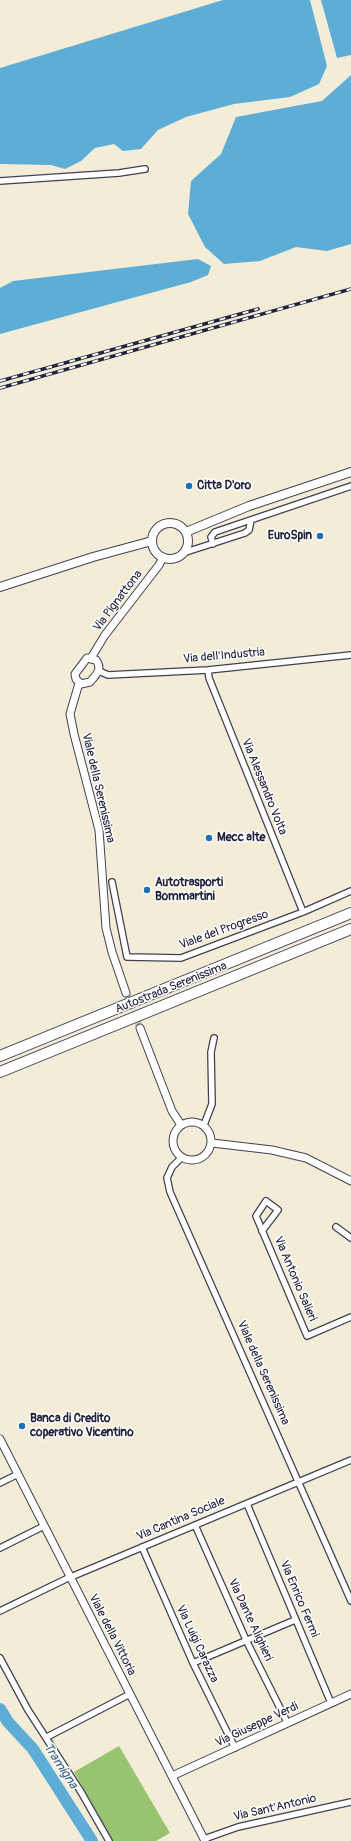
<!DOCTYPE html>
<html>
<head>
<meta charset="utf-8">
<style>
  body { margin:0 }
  canvas { display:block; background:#f3edd8 }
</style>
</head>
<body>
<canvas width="351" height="1841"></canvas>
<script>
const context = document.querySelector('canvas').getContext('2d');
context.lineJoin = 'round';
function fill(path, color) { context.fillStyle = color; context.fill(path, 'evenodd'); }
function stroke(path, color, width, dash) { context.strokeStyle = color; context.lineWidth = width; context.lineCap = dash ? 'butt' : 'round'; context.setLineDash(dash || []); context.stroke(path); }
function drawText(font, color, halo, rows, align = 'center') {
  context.font = font + ' Pangolin,sans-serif'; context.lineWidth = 3; context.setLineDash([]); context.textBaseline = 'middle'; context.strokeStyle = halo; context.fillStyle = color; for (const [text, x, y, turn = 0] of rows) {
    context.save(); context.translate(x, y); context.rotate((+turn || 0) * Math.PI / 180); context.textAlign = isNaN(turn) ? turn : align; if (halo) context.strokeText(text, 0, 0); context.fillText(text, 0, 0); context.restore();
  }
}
const green = new Path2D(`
  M119 1746 170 1833 156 1841H113L74 1772Z`);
const water = new Path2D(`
  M223 0H310L327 66 319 84 290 97 234 104 186 117 158 130 141 149 123 151 114 144 95 148 81 161 65 169 51 165 0 164V68Z
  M321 0H351V55L337 58Z
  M351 75V244L327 251 296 247 260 261 224 264 205 247 188 214 191 181 221 154 236 117 322 101Z
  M198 259 211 266 208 275 191 282 0 334V288L13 281Z`);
const river = new Path2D(`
  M0 1709 8 1722 33 1749 92 1841`);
const secondaryTunnel = new Path2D(`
  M126 993 140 1028`);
const street = new Path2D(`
  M0 181 119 173 145 169
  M213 544 211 537 215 532 351 486
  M183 553 245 533 249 530 251 520
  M208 670 209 678 303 912
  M99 671 108 675 208 670 351 655
  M112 882 127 957 181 958 303 912 351 891
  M204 1125 212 1104 211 1052 214 1038
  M182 1157 172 1167 167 1178 170 1192 351 1601
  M336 1227 351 1238
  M262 1231 278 1210 266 1201 256 1216 307 1336 351 1317
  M0 1483 18 1474
  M247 1504 331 1703
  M195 1525 247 1642 287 1722
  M142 1547 193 1663 235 1748
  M0 1548 44 1526
  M0 1611 66 1579 351 1460
  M0 1658 28 1710 81 1792 109 1841
  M193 1663 295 1620
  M47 1737 130 1694
  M204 1839 238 1827 351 1802`);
const secondary = new Path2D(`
  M87 658 96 660C103 669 96 675 90 682L81 684 76 679 75 674Z
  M91 658 105 635 159 565 163 557
  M79 683 70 714 74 734 99 830 106 928 112 952 126 993
  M140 1028 172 1111 181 1125
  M173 1141a19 19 0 1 1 38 0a19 19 0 1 1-38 0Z
  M212 1143 272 1150 306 1158 351 1181
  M0 1439 205 1841
  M172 1776 351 1694`);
const primary = new Path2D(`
  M152 541a18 18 0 1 1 36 0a18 18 0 1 1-36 0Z
  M186 532 249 506 351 472
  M0 587 93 557 152 541`);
const highway = new Path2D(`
  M0 1056 351 913
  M0 1072 351 929`);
const rail = new Path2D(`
  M0 381 258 309
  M0 388 351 289`);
const markers = [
  [189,486,4,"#1f6fb2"],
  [320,536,4,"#1f6fb2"],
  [209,838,4,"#1f6fb2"],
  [147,890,4,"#1f6fb2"],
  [22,1426,4,"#1f6fb2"]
];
const poiNames = [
  ["Citta D'oro",197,486],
  ["EuroSpin",312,536,"right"],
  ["Mecc alte",217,838],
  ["Autotrasporti",155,883],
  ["Bommartini",155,897],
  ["Banca di Credito",30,1419],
  ["coperativo Vicentino",30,1433]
];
const streetNames = [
  ["Via Pignattona",118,601,-53],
  ["Via dell'Industria",224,656,-5],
  ["Via Alessandro Volta",264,787,68],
  ["Viale della Serenissima",98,788,77],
  ["Viale del Progresso",224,930,-20],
  ["Autostrada Serenissima",171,988,-22],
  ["Via Antonio Salieri",295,1279,67],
  ["Viale della Serenissima",263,1373,66],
  ["Via Cantina Sociale",181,1519,-23],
  ["Via Enrico Fermi",299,1599,67],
  ["Via Dante Alighieri",250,1620,65],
  ["Viale della Vittoria",112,1635,63],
  ["Via Luigi Carazza",197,1644,65],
  ["Via Giuseppe Verdi",257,1725,-25],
  ["Via Sant'Antonio",275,1808,-13]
];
const waterNames = [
  ["Tramigna",60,1766,57]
];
fill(green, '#98c472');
fill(water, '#5dadd7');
stroke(river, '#5dadd7', 12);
stroke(secondaryTunnel, '#c9c4b9', 7, [7, 3.5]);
stroke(street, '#414053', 8);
stroke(secondary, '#414053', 9);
stroke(primary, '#414053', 10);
stroke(highway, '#414053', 12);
stroke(street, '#fff', 5.5);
stroke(secondary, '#fff', 7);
stroke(primary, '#fff', 8);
stroke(highway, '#fff', 10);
stroke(rail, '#22223b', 3.5);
stroke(rail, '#fff', 2, [6]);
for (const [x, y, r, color] of markers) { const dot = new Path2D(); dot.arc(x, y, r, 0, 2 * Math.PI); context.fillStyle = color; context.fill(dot); stroke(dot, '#fff', 1.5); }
drawText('bold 12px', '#22223b', '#fff', poiNames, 'left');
drawText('12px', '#22223b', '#fff', streetNames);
drawText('italic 13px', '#3d6181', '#fff', waterNames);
</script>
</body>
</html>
